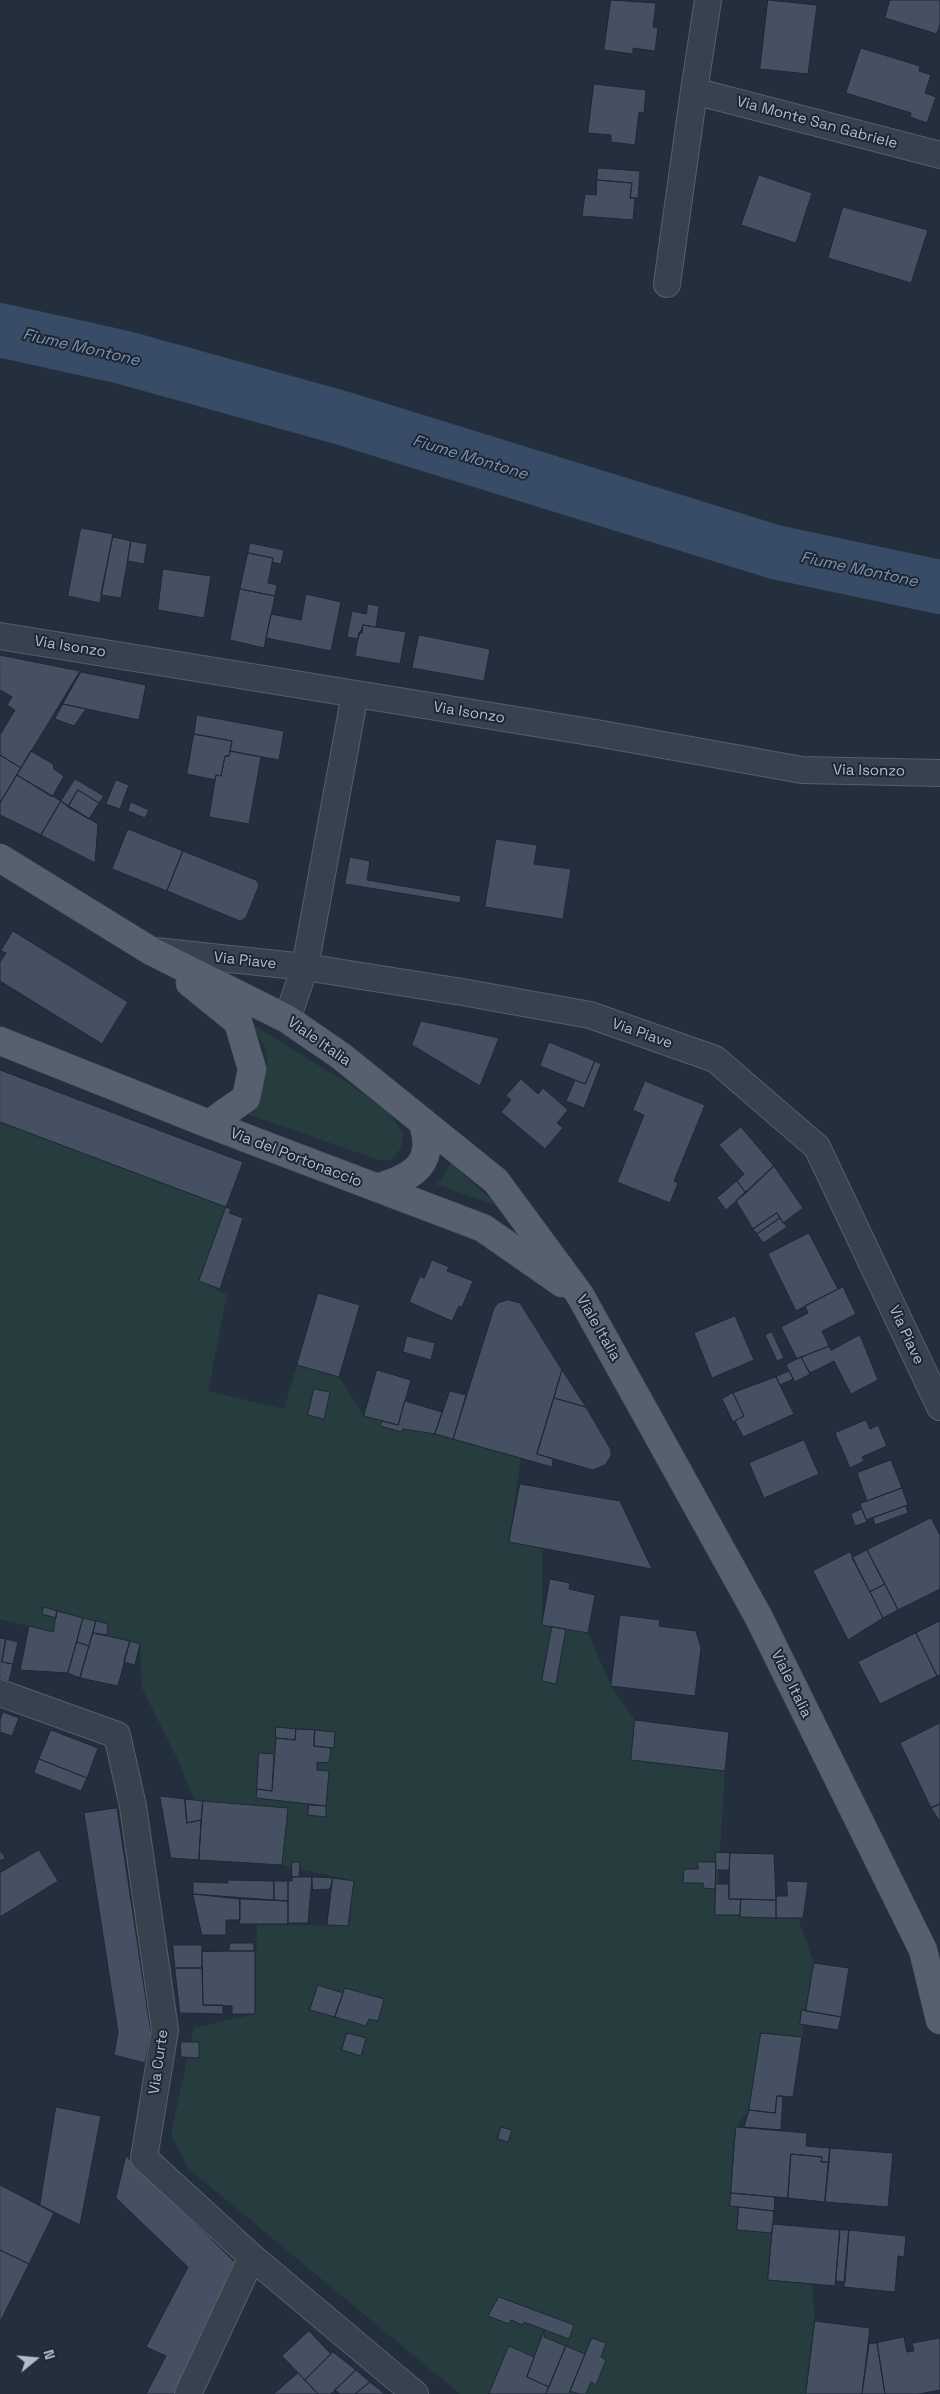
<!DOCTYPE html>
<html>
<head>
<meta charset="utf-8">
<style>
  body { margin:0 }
  #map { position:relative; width:940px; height:2394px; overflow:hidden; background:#242f3e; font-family:"Space Grotesk",sans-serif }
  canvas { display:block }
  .north { position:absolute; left:10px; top:2334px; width:50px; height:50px; -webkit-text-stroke:4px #1d2633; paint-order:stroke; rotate:73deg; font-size:14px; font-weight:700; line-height:20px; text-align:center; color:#b4bcc9 }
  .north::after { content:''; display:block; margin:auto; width:18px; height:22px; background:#b4bcc9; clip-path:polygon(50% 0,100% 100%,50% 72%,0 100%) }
</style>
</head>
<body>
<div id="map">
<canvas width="940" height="2394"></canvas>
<div class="north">N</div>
</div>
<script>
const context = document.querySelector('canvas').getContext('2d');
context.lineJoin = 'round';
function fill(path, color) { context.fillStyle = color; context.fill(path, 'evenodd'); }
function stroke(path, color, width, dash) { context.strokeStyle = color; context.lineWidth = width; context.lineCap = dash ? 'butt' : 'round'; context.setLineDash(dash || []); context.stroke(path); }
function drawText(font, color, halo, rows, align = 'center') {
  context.font = font + ' "Space Grotesk",sans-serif'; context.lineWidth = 4; context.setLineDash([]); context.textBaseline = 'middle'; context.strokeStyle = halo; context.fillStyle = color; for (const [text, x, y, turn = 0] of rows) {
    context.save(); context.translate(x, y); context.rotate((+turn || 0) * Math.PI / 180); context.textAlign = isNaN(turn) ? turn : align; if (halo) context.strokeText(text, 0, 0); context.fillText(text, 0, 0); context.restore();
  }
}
const green = new Path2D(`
  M247 1021 357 1089 389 1113 403 1133 401 1148 391 1160H379L247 1114C253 1098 269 1071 267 1054 265 1042 254 1030 247 1021Z
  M0 1122 226 1207 199 1280 227 1295 208 1391 284 1409 297 1365 339 1377 364 1416 521 1458 509 1542 542 1549V1624L588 1633 611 1686 635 1720 631 1760 725 1771 716 1915 798 1918 814 1963 802 2037 761 2033 749 2110 736 2127 730 2206 739 2207 772 2233 768 2280 812 2284 815 2325 810 2394H460L189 2169 171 2134 194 2028 255 2014 257 1924 348 1926 354 1881 282 1865 288 1811 194 1800 177 1758 142 1688 140 1644 53 1632 0 1619Z
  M450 1162 498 1206 435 1184C444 1179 447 1171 450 1162Z`);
const river = new Path2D(`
  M0 330 122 357 342 418 775 552 940 587`);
const building = new Path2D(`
  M611 0 656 3 653 27 658 28 655 51 633 48V54L604 50Z
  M768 0 817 5 808 74 760 69Z
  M890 0H940V24L937 34 885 18Z
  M861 48 920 66 919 71 931 75 925 93 936 97 927 123 910 117 911 113 846 93Z
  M594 84 646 90 644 113 639 112 635 145 611 142V135L588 133Z
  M598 168 640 171 638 198H630L632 183 597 180Z
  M759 175 812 193 796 243 741 225Z
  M597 180 632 183 630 198H635L633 220 582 216 585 194 596 195Z
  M843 207 928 230 911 283 828 258Z
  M81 528 113 534 100 603 68 596Z
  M113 537 131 541 121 598 101 595Z
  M131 541 147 544 144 564 128 561Z
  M250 543 284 550 281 564 272 562 273 558 248 553Z
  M248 553 273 558 268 583 277 585 275 596 240 589Z
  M163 569 211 576 204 618 158 610Z
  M240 589 275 596 264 648 230 640Z
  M306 594 341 602 331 651 266 638 271 614 301 620Z
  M368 604 379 606 376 627 363 625 358 639 347 637 352 611 366 614Z
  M363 625 406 632 400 664 355 656 359 632 362 633Z
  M419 635 490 649 484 681 412 668Z
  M0 655 80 671 21 768 0 755V735L15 710 7 705 12 697 0 690Z
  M81 672 146 685 139 720 63 704Z
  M63 704 86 709 74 726 55 719Z
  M197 715 284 731 279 760 230 751 232 741 194 734Z
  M194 734 232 741 229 756H225L221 776 216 775 215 780 187 774Z
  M31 751 53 764 54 769 64 776 52 797 17 775Z
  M230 751 261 757 249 824 209 817 216 775 221 776 225 756H229Z
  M0 755 21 768 0 803Z
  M17 775 61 801 41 835 0 815V803Z
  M75 779 104 796 99 803 78 790 68 807 61 801Z
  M116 780 129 785 120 809 106 804Z
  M78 790 99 803 89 819 68 807Z
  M61 801 98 824 95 863 41 835Z
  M131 802 149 810 145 818 128 811Z
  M128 829 183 851 167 891 112 869Z
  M496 839 537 845 534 864 571 869 563 919 485 907Z
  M183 851 256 880 259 885 246 918 240 921 167 891Z
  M350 857 370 861 367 880 461 896 460 903 345 884Z
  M13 931 128 1002 102 1044 0 981V962L6 953 1 951Z
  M421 1021 499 1038 480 1086 412 1045Z
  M549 1042 595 1061 585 1084 540 1066Z
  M595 1061 601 1064 584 1108 566 1101 575 1080 585 1084Z
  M0 1070 243 1162 226 1207 0 1122Z
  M521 1079 538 1094 543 1088 568 1110 557 1123 563 1128 545 1149 501 1112 511 1100 506 1096Z
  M645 1081 705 1105 674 1181 678 1183 670 1203 617 1182 644 1115 633 1110Z
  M741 1127 774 1166 746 1193 737 1181 744 1174 719 1145Z
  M774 1166 803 1208 783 1223 777 1213 753 1229 736 1201Z
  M737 1181 746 1193 726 1210 717 1198Z
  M226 1207 231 1209 229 1213 243 1218 220 1289 199 1281Z
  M777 1213 780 1218 757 1234 753 1229Z
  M780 1218 787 1227 763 1243 757 1234Z
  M809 1233 838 1289 796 1311 768 1254Z
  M432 1260 449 1267 447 1271 473 1281 462 1307 459 1306 452 1321 409 1302 420 1276 424 1278Z
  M843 1287 856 1314 822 1331 829 1346 797 1359 781 1327 808 1313 805 1306Z
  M318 1293 360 1305 339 1377 297 1365Z
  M508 1300 520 1303 562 1370 537 1454 553 1459 552 1467 453 1439 494 1308 498 1303Z
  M735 1316 754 1360 712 1378 694 1333Z
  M772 1332 784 1358 777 1361 765 1335Z
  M860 1335 878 1380 851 1394 834 1361 810 1373 801 1357 829 1346 831 1350Z
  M407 1336 435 1343 431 1360 403 1352Z
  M801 1357 810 1374 795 1382 786 1365Z
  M377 1370 411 1380 398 1425 364 1416Z
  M562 1370 586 1407 554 1398Z
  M789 1371 793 1379 780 1385 776 1377Z
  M776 1377 794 1414 743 1437 735 1421 744 1416 733 1393Z
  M314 1389 330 1392 324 1419 308 1415Z
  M450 1391 466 1395 453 1439 435 1434Z
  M733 1393 744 1416 733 1422 722 1399Z
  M554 1398 586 1407 611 1450V1456L605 1465 593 1470 537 1454Z
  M405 1401 442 1412 435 1434 403 1429 402 1432 380 1426 382 1421 398 1425Z
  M866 1420 870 1429 878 1425 887 1446 862 1457 864 1461 850 1468 835 1433Z
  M804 1440 819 1474 764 1498 749 1463Z
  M891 1460 902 1488 867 1501 857 1473Z
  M520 1484 620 1501 652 1569 509 1542Z
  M902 1488 908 1505 866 1520 860 1504Z
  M906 1506 908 1513 875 1525 873 1518Z
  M862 1509 867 1522 855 1526 851 1514Z
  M931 1518 940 1535V1589L898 1610 867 1550Z
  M867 1550 885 1584 870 1592 852 1558Z
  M850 1552 883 1618 848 1640 813 1571Z
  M550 1579 570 1583 569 1589 595 1595 588 1633 542 1625Z
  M885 1584 898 1610 883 1618 870 1592Z
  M44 1607 57 1611 56 1618 42 1614Z
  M57 1611 83 1618 68 1673 20 1670 29 1626 53 1632Z
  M620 1615 660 1620 659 1626 696 1631 701 1648 695 1696 611 1686Z
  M83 1618 96 1621 89 1646 77 1642Z
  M96 1621 108 1624 107 1635 93 1633Z
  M940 1621V1675L937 1676 916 1633Z
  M552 1627 566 1629 556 1684 542 1681Z
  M93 1633 130 1641 118 1686 80 1678Z
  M916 1633 937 1676 880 1704 858 1662Z
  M0 1638 6 1639 2 1662 13 1664 9 1681 0 1679Z
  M6 1639 18 1642 13 1664 2 1662Z
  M130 1641 140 1644 135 1665 124 1662Z
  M77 1642 89 1646 80 1678 68 1673Z
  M3 1712 19 1718 12 1736 0 1732V1721Z
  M635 1720 729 1732 725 1771 631 1760Z
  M940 1723V1804L931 1808 900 1743Z
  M276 1727 296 1729 295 1740 276 1738Z
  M296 1729 315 1730 314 1746 331 1748 329 1763 317 1762V1770L329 1771 326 1806 256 1798 257 1789 272 1791 276 1738 295 1740Z
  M51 1730 98 1748 87 1778 39 1759Z
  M315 1730 335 1732 334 1748 314 1746Z
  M259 1753 274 1754 272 1791 257 1789Z
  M39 1759 87 1778 81 1791 34 1773Z
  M160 1796 185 1799 187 1823 201 1820 199 1860 171 1858Z
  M185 1799 203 1801 201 1820 187 1823Z
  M203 1801 288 1808 282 1865 199 1860Z
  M940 1804V1822L931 1808Z
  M309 1805 326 1806V1817L308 1815Z
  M117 1808 151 2033 145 2063 114 2055 118 2032 84 1813Z
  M0 1849 5 1858 0 1861Z
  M39 1850 58 1881 0 1917V1873Z
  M716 1852 730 1853 729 1870H716Z
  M730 1853 774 1854 776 1900 729 1899Z
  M292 1862H300L299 1877H292Z
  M698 1862H716L715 1889 703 1888V1883H683L684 1869H698Z
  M292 1877H312L308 1923H288V1881H292Z
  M312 1877 333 1878 330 1889 313 1890Z
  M333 1878 354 1881 348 1926 327 1925Z
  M227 1880 274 1881V1900L193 1894V1882L228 1883Z
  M274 1881H288V1901L274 1900Z
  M787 1881 808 1882 803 1918H776V1896H787Z
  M716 1884H729V1899H741L740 1915H715Z
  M193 1894 240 1899V1920H226V1935H202Z
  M240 1899 288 1901V1924H240Z
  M741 1899 776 1900V1918L740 1917Z
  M230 1943H254V1951H229Z
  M173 1945H202V1968H175Z
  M229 1951H255V2014H232V2006L203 2005 202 1952Z
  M814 1963 849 1968 841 2017 806 2011Z
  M175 1968H202L203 2005H223V2014L180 2013Z
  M318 1985 343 1993 335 2017 310 2010Z
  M345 1988 384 1999 378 2021 369 2019 366 2026 335 2017Z
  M802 2010 841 2017 838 2030 800 2024Z
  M347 2033 366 2038 361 2056 342 2050Z
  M761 2033 802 2037 793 2097 777 2096 775 2113 749 2110Z
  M181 2042H199V2058L181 2057Z
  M777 2096H783L781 2130 744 2127 749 2110 775 2113Z
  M56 2107 101 2116 80 2225 40 2205Z
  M501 2127 512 2130 508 2142 498 2139Z
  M736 2127 807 2133 806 2146 830 2148 829 2162H821L822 2157 791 2154 788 2198 731 2193Z
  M830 2148 893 2153 888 2207 825 2202Z
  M791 2154 822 2157 821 2162H829L825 2202 788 2198Z
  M126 2156 243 2270 180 2394H146L166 2356 146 2347 188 2267 116 2198Z
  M0 2185 54 2213 29 2264 0 2250Z
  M731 2193 775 2197 774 2211 730 2206Z
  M739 2207 774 2211 772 2233 737 2230Z
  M773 2224 840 2230 835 2286 768 2280Z
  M840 2230H849L845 2282 836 2281Z
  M849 2230 906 2236 904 2257 898 2256 895 2292 844 2287Z
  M0 2250 29 2264 0 2322Z
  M499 2297 574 2325 569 2339 524 2322 523 2325 511 2320 509 2324 488 2316Z
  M815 2321 870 2328 862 2394H806Z
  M309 2331 331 2354 305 2380 282 2356Z
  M544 2331V2337L566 2346 549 2387 527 2377Z
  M904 2337 907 2352 914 2351 912 2343 940 2338V2390L919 2394H885L877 2343Z
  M592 2338 606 2343 601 2357 606 2360 596 2385 591 2382 586 2394H579L570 2391Z
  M877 2343 885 2394H862L869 2344Z
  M509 2346 534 2357 527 2377 549 2387 546 2394H489Z
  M566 2346 585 2354 569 2394H546Z
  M333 2352 356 2370 331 2394H318L305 2380Z
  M356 2370 370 2382 355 2394H340L335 2390Z
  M298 2373 318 2394H274Z
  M370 2382 385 2394H355Z`);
const minor = new Path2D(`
  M708 0 694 91 940 155
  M667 284 694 91
  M0 636 602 734 802 770 940 773
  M155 951 305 967 462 992 590 1015 715 1059 817 1147 940 1407
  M287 1019 305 967 355 694
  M0 1693 117 1735 133 1806 165 2030 144 2158 252 2257 415 2394
  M188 2394 252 2257`);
const primary = new Path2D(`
  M0 858 151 951 287 1019 341 1056 496 1181 580 1295 758 1616 923 1950 940 2020
  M190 983 238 1022 252 1069 246 1098 209 1124
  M0 1041 209 1124 483 1228 562 1283
  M377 1188C414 1177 437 1163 422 1121`);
const streetNames = [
  ["Via Monte San Gabriele",817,123,15],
  ["Via Isonzo",70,647,9],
  ["Via Isonzo",469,713,9],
  ["Via Isonzo",869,771,1],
  ["Via Piave",245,961,6],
  ["Via Piave",642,1034,19],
  ["Viale Italia",319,1042,35],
  ["Via del Portonaccio",296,1158,21],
  ["Viale Italia",598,1328,60],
  ["Via Piave",906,1335,65],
  ["Viale Italia",791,1684,64],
  ["Via Curte",159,2062,-82]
];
const waterNames = [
  ["Fiume Montone",81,348,13],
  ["Fiume Montone",470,458,17],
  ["Fiume Montone",859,570,12]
];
fill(green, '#263c3f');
stroke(river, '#394c67', 54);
fill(building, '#455162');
stroke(building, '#1f2835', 1);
stroke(minor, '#565f6c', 28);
stroke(primary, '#414a57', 29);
stroke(minor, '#38414e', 26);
stroke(primary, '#56606e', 28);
drawText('15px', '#b4bcc9', '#1d2633', streetNames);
drawText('italic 16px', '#7c92b1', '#1d2633', waterNames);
</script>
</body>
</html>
